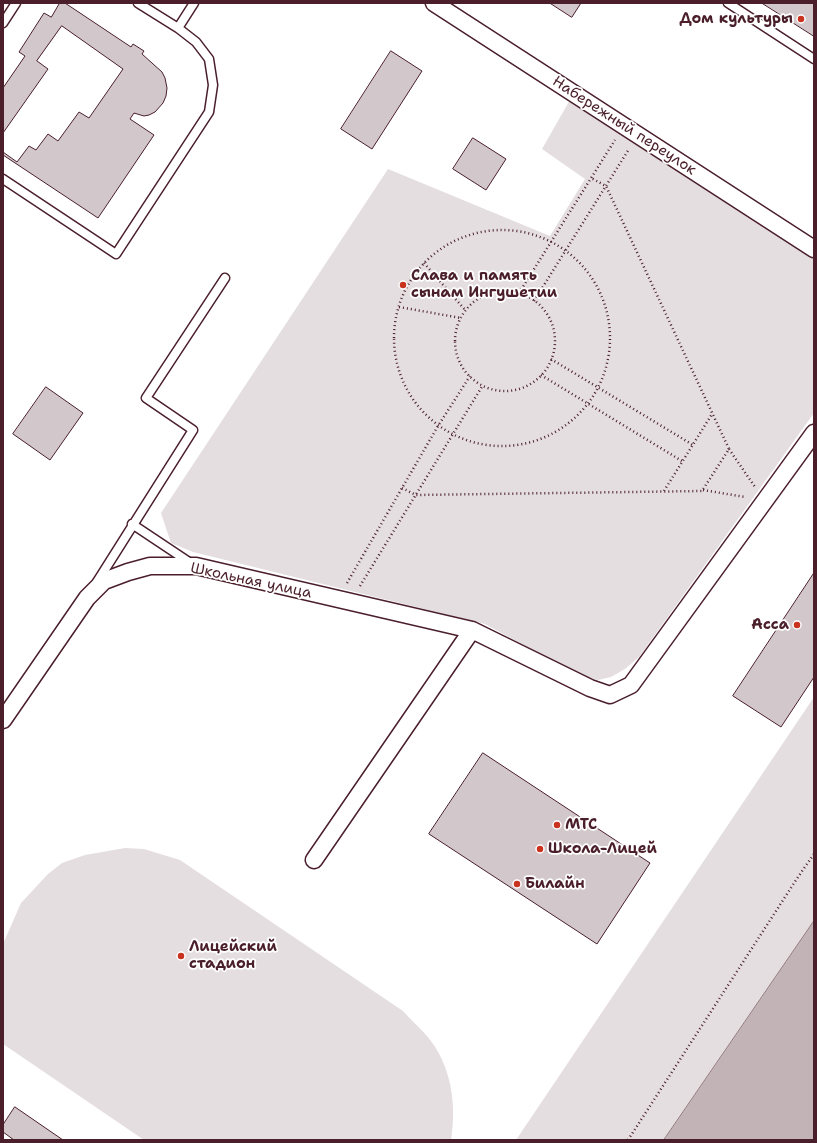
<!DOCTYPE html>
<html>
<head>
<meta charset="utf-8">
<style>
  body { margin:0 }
  #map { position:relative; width:817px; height:1143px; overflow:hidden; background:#fff; font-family:"Shantell Sans",sans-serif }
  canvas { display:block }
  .frame { position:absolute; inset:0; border:4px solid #4a1f2b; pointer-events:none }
</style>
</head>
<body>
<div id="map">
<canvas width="817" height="1143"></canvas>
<div class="frame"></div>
</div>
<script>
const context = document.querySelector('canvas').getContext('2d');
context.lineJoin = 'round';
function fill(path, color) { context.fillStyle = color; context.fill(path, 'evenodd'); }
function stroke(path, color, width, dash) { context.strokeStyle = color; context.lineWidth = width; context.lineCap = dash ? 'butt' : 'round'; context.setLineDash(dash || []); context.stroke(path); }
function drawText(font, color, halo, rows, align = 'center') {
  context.font = font + ' "Shantell Sans",sans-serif'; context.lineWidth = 3.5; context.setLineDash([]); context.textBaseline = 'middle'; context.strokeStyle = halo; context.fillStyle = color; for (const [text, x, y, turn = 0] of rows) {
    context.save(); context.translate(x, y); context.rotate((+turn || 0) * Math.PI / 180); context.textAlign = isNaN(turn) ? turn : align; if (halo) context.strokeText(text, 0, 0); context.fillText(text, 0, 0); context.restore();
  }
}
const green = new Path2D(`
  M571 98 814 258V413L639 657 625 669 611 677 598 680 577 674 485 624 193 552 171 543 161 513 388 169 550 236 585 179 542 149Z
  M814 697V921L664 1140H516Z
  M125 848 144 849 180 860 403 1011C411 1020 419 1027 427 1036 451 1064 457 1104 451 1140H144L3 1044V944L21 903 48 874 62 863 85 855Z`);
const water = new Path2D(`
  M814 921V1140H664Z`);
const building = new Path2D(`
  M60 3H65L131 47 133 44 144 51 142 54 162 72 165 78 167 88 166 96 163 103 155 112 149 115 144 116 134 113 130 119 154 135 98 218 3 155V88L25 56 19 52 44 13 51 17Z
  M550 3H581L572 17Z
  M762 3H814V36Z
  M62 26 123 69 89 118 79 112 58 141 48 134 36 150 29 146 17 162 3 152V133L48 69 37 61Z
  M391 51 422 71 372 149 341 129Z
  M473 138 506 159 486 190 453 169Z
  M46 387 83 413 50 460 13 434Z
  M814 573V677L781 727 733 696Z
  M483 753 650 863 597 944 429 834Z
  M15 1107 63 1140H14L3 1132V1125Z`);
const path = new Path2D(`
  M394 338a108 108 0 1 1 216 0a108 108 0 1 1-216 0Z
  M424 263 466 311
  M455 341a50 50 0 1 1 100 0a50 50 0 1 1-100 0Z
  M519 293 615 140
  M534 301 629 149
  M399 307 461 318
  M551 359 693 445
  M541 375 682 461
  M729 449 755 487
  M402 488 416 495 702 491 729 449 606 186 591 178
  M703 490 745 497
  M664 491 712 414
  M347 583 438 426 470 376
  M360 586 483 385
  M628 1140 798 877 814 854`);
const lane = new Path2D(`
  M728 3 814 59
  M3 23 16 3
  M178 28 194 3
  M3 179 116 254 209 112 213 85 209 59 196 42 178 28 138 3
  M132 524 192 564
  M97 582 193 430 146 398 225 278`);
const street = new Path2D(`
  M434 3 814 249
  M3 720 87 598 104 581 128 572 150 566H196L472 630 590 688 610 695 631 685 814 433
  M314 860 472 630`);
const markers = [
  [801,19,4,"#c8321e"],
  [403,285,4,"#c8321e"],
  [797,625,4,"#c8321e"],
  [557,825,4,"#c8321e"],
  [540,849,4,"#c8321e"],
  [517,884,4,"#c8321e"],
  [181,956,4,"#c8321e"]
];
const poiNames = [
  ["Дом культуры",793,19,"right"],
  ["Слава и память",411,276],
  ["сынам Ингушетии",411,293],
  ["Асса",789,625,"right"],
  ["МТС",565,825],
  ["Школа-Лицей",548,849],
  ["Билайн",525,884],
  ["Лицейский",189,947],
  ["стадион",189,964]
];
const streetNames = [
  ["Набережный переулок",624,126,33],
  ["Школьная улица",251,581,12]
];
fill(green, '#e5dee0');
fill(water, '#c1b3b6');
stroke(water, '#91787e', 1);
fill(building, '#d2c7cb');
stroke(building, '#4a1f2b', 1);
stroke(lane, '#4a1f2b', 11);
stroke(street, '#4a1f2b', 19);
stroke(path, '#4a1f2b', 2.5, [1, 3]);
stroke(lane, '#fff', 8);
stroke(street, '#fff', 16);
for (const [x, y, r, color] of markers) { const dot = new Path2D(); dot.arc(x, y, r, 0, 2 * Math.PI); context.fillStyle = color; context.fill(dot); stroke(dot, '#fff', 1.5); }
drawText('bold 15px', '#4a1f2b', '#fff', poiNames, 'left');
drawText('15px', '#4a1f2b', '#fff', streetNames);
</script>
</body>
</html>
